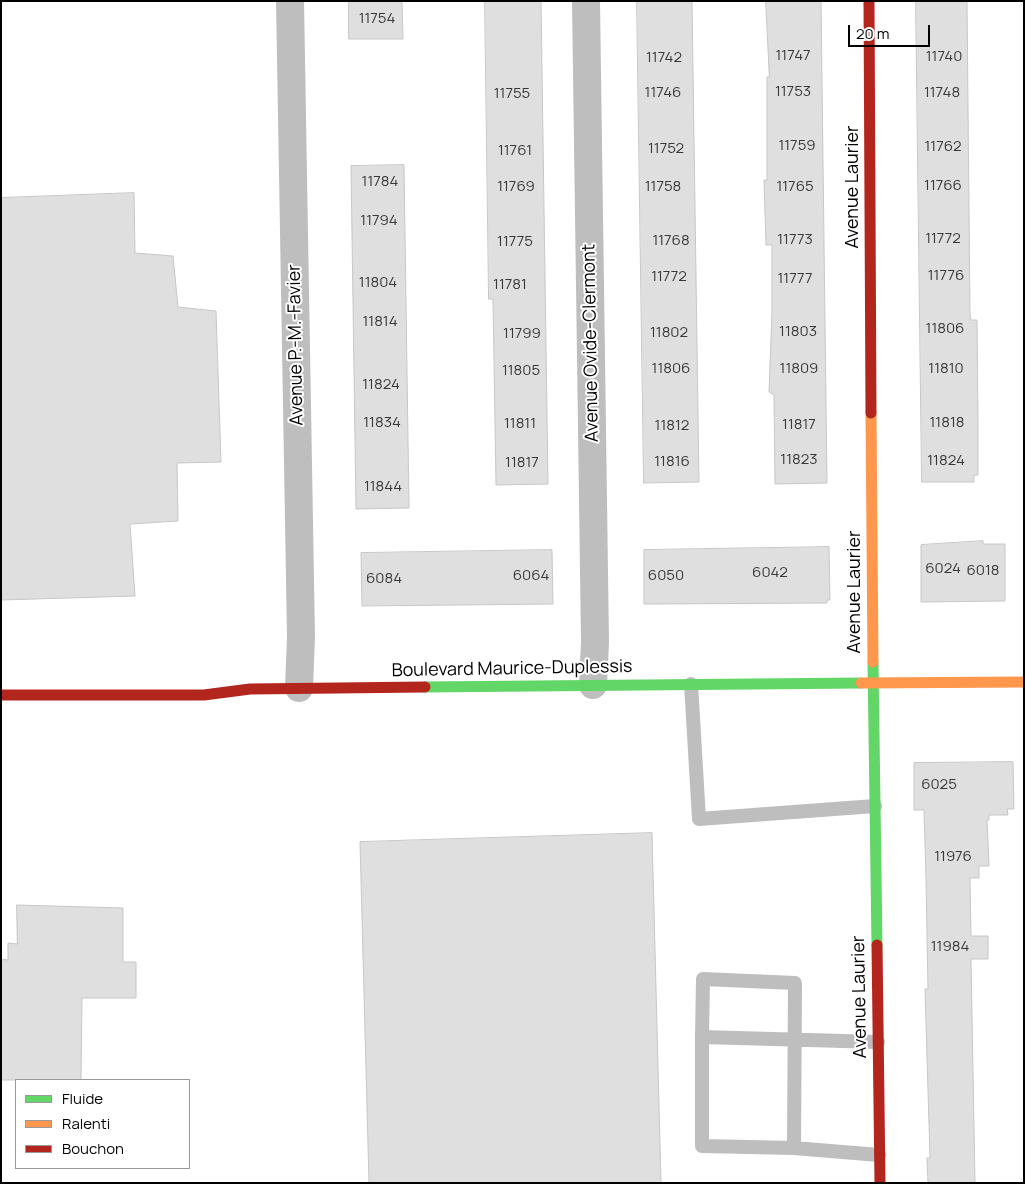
<!DOCTYPE html>
<html>
<head>
<meta charset="utf-8">
<style>
  body { margin:0 }
  #map { position:relative; width:1025px; height:1184px; overflow:hidden; background:#fff; font-family:Manrope,sans-serif }
  canvas { display:block }
  .frame { position:absolute; inset:0; border:2px solid #000; pointer-events:none }
  .legend { position:absolute; left:15px; top:1079px; width:175px; height:90px; box-sizing:border-box; background:#fff; border:1px solid #999; margin:0; padding:6px 9px; list-style:none; font-size:15px; color:#000 }
  .legend li { display:flex; align-items:center; gap:10px; height:25px }
  .legend b { width:25px; border:1px solid #999 }
  .scale { position:absolute; left:848px; top:25px; width:82px; height:22px; box-sizing:border-box; border:2px solid #000; border-top:0; padding-left:6px; font-size:15px; line-height:18px; white-space:nowrap; color:#000; -webkit-text-stroke:4px #fff; paint-order:stroke }
</style>
</head>
<body>
<div id="map">
<canvas width="1025" height="1184"></canvas>
<div class="frame"></div>
<ul class="legend">
<li><b style="height:6px;background:#63d668"></b>Fluide</li>
<li><b style="height:6px;background:#ff974d"></b>Ralenti</li>
<li><b style="height:6px;background:#b3261e"></b>Bouchon</li>
</ul>
<div class="scale">20 m</div>
</div>
<script>
const context = document.querySelector('canvas').getContext('2d');
context.lineJoin = 'round';
function fill(path, color) { context.fillStyle = color; context.fill(path, 'evenodd'); }
function stroke(path, color, width, dash) { context.strokeStyle = color; context.lineWidth = width; context.lineCap = dash ? 'butt' : 'round'; context.setLineDash(dash || []); context.stroke(path); }
function drawText(font, color, halo, rows, align = 'center') {
  context.font = font + ' Manrope,sans-serif'; context.lineWidth = 4; context.setLineDash([]); context.textBaseline = 'middle'; context.strokeStyle = halo; context.fillStyle = color; for (const [text, x, y, turn = 0] of rows) {
    context.save(); context.translate(x, y); context.rotate((+turn || 0) * Math.PI / 180); context.textAlign = isNaN(turn) ? turn : align; if (halo) context.strokeText(text, 0, 0); context.fillText(text, 0, 0); context.restore();
  }
}
const building = new Path2D(`
  M349 1H402L403 39H349Z
  M485 1H541L548 484 496 485 493 299H489Z
  M637 1H692L699 482 644 483Z
  M766 1H821L827 483 775 484 774 395 769 392 772 311V245H766L764 180H767V77H769Z
  M916 1H967L970 314 971 320H977L978 423V475H974V482H922Z
  M404 165 409 508 356 509 351 166Z
  M134 193 135 253 173 256 178 307 216 311 221 462 177 463 178 521 130 524 135 596 1 600V198Z
  M983 541V544H1005V601L921 602V545Z
  M829 547 830 600H827V603L644 604V550Z
  M552 550 553 604 362 606 361 553Z
  M1013 762 1014 809H1007L1008 815H989V820H987L989 866H979V878H970L971 936H988V959H971L975 1183H928L927 1158H930L925 989H928L926 879 924 810H914V763Z
  M652 833 661 1183H369L360 842Z
  M17 905 123 908V962H136V998H82L81 1080H1V959L8 960V943L17 944Z`);
const lane = new Path2D(`
  M691 684 699 819 875 806
  M702 1037 703 979 795 983 794 1148
  M878 1042 702 1037V1146L794 1148 879 1155`);
const street = new Path2D(`
  M290 1 301 637 299 688
  M586 1 595 642 593 685`);
const fast = new Path2D(`
  M873 662 877 945
  M425 687 861 683`);
const slow = new Path2D(`
  M871 413 873 662
  M861 683 1024 682`);
const jam = new Path2D(`
  M869 1 871 413
  M1 695H204L250 689 425 687
  M877 945 880 1183`);
const numberNames = [
  ["11754",377,19],
  ["11747",793,56],
  ["11740",944,57],
  ["11742",664,58],
  ["11753",793,92],
  ["11746",663,93],
  ["11748",942,93],
  ["11755",512,94],
  ["11759",797,146],
  ["11762",943,147],
  ["11752",666,149],
  ["11761",515,151],
  ["11784",380,182],
  ["11766",943,186],
  ["11769",516,187],
  ["11758",663,187],
  ["11765",795,187],
  ["11794",379,221],
  ["11772",943,239],
  ["11773",795,240],
  ["11768",671,241],
  ["11775",515,242],
  ["11776",946,276],
  ["11772",669,277],
  ["11777",795,279],
  ["11804",378,283],
  ["11781",510,285],
  ["11814",380,322],
  ["11806",945,329],
  ["11803",798,332],
  ["11802",669,333],
  ["11799",522,334],
  ["11806",671,369],
  ["11809",799,369],
  ["11810",946,369],
  ["11805",521,371],
  ["11824",381,385],
  ["11834",382,423],
  ["11818",947,423],
  ["11811",520,424],
  ["11817",799,425],
  ["11812",672,426],
  ["11823",799,460],
  ["11824",946,461],
  ["11816",672,462],
  ["11817",522,463],
  ["11844",383,487],
  ["6024",943,569],
  ["6018",983,571],
  ["6042",770,573],
  ["6064",531,576],
  ["6050",666,576],
  ["6084",384,579],
  ["6025",939,785],
  ["11976",953,857],
  ["11984",950,947]
];
const streetNames = [
  ["Avenue Laurier",853,187,-90],
  ["Avenue Ovide-Clermont",591,343,-91],
  ["Avenue P.-M.-Favier",296,345,-91],
  ["Avenue Laurier",855,592,-90],
  ["Boulevard Maurice-Duplessis",512,669,-1],
  ["Avenue Laurier",860,997,-91]
];
fill(building, '#dfdfdf');
stroke(building, '#c7c7c7', 1);
stroke(lane, '#bebebe', 14);
stroke(street, '#bebebe', 28);
stroke(fast, '#63d668', 11);
stroke(slow, '#ff974d', 11);
stroke(jam, '#b3261e', 11);
drawText('15px', '#383838', null, numberNames);
drawText('18px', '#000', '#fff', streetNames);
</script>
</body>
</html>
